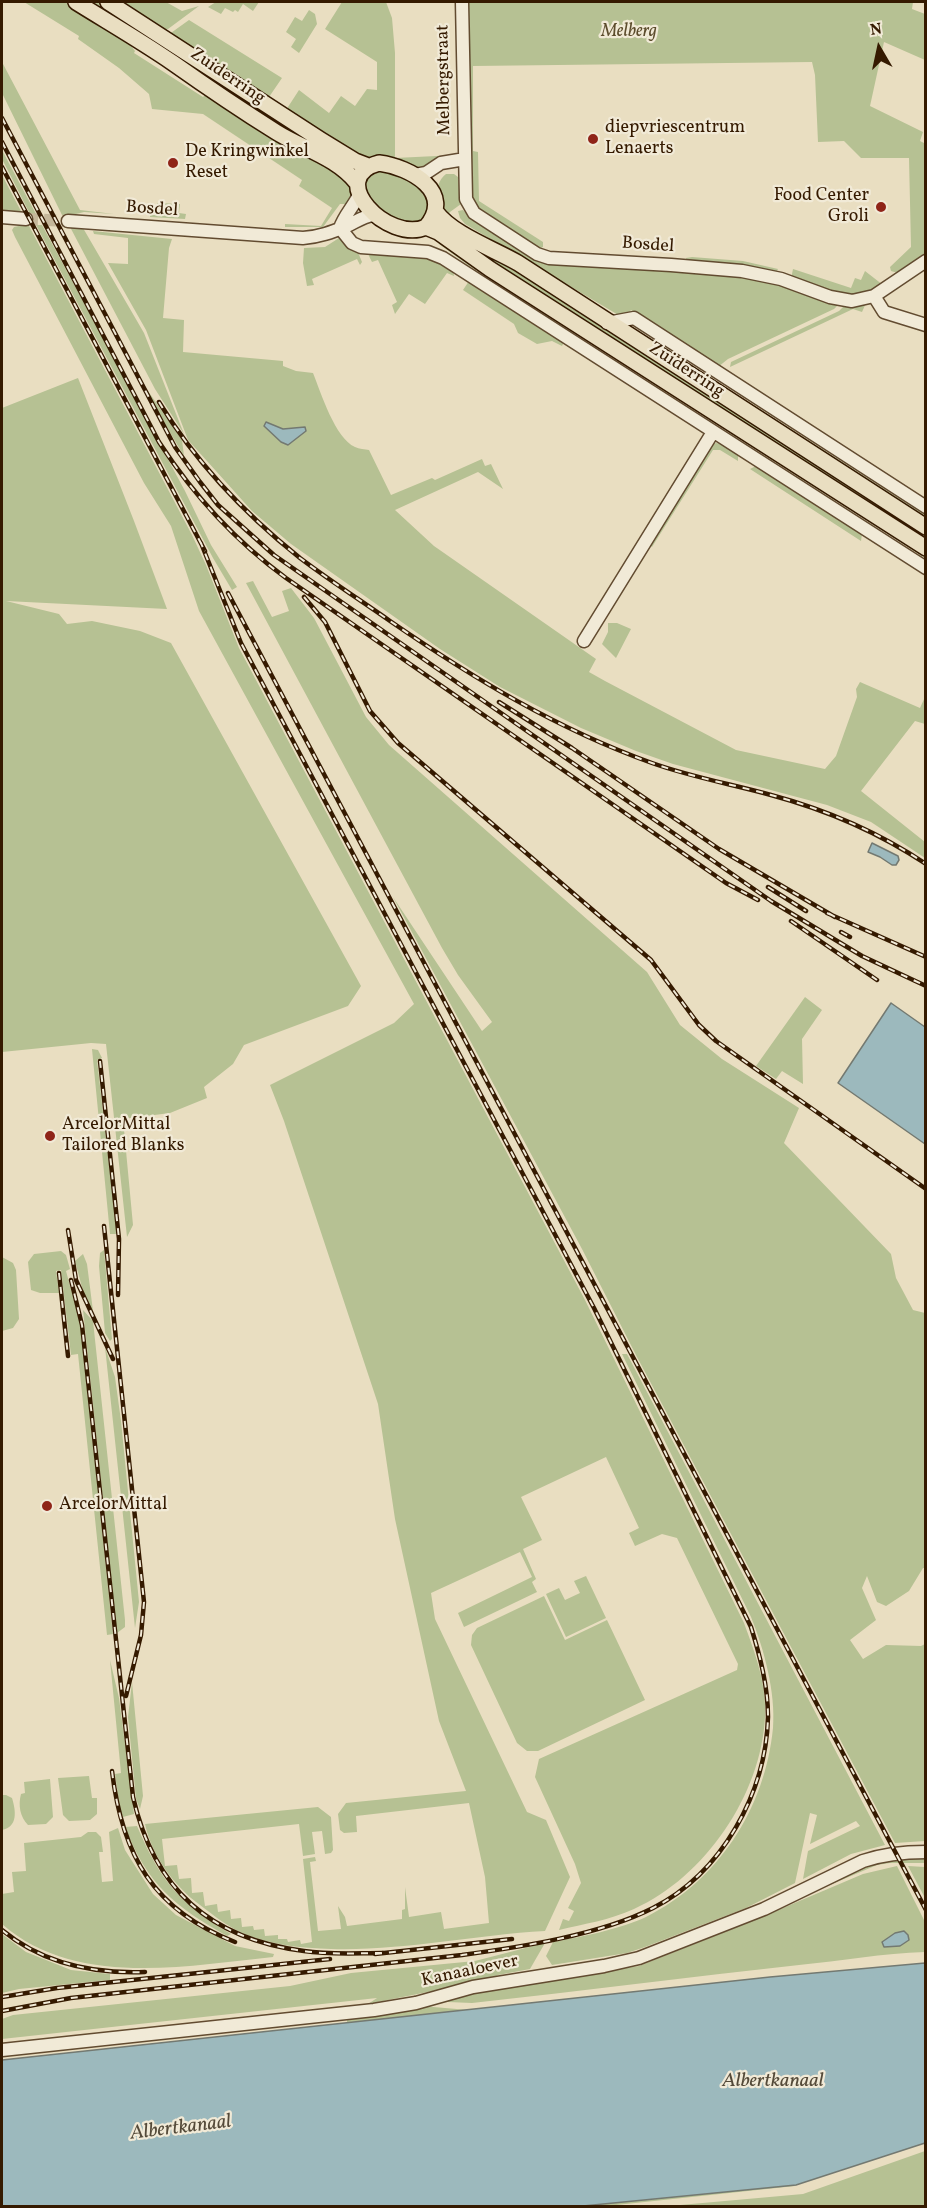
<!DOCTYPE html>
<html>
<head>
<meta charset="utf-8">
<style>
  body { margin:0 }
  #map { position:relative; width:927px; height:2208px; overflow:hidden; background:#e9dec1; font-family:Vollkorn,serif }
  canvas { display:block }
  .frame { position:absolute; inset:0; border:3px solid #351a00; pointer-events:none }
  .north { position:absolute; left:849px; top:18px; width:60px; height:60px; -webkit-text-stroke:4px #f1ead7; paint-order:stroke; rotate:351deg; font-size:16px; font-weight:700; line-height:24px; text-align:center; color:#351a00 }
  .north::after { content:''; display:block; margin:auto; width:21px; height:27px; background:#351a00; clip-path:polygon(50% 0,100% 100%,50% 72%,0 100%) }
</style>
</head>
<body>
<div id="map">
<canvas width="927" height="2208"></canvas>
<div class="frame"></div>
<div class="north">N</div>
</div>
<script>
const context = document.querySelector('canvas').getContext('2d');
context.lineJoin = 'round';
function fill(path, color) { context.fillStyle = color; context.fill(path, 'evenodd'); }
function stroke(path, color, width, dash) { context.strokeStyle = color; context.lineWidth = width; context.lineCap = dash ? 'butt' : 'round'; context.setLineDash(dash || []); context.stroke(path); }
function drawText(font, color, halo, rows, align = 'center') {
  context.font = font + ' Vollkorn,serif'; context.lineWidth = 4.5; context.setLineDash([]); context.textBaseline = 'middle'; context.strokeStyle = halo; context.fillStyle = color; for (const [text, x, y, turn = 0] of rows) {
    context.save(); context.translate(x, y); context.rotate((+turn || 0) * Math.PI / 180); context.textAlign = isNaN(turn) ? turn : align; if (halo) context.strokeText(text, 0, 0); context.fillText(text, 0, 0); context.restore();
  }
}
const green = new Path2D(`
  M24 2H66L127 41 135 51 134 53 203 97 205 95 215 97 349 179 354 193 348 204H340L323 227H285V224L321 226 332 208 299 186 302 180 203 114 152 109 149 94 119 68 78 39 79 36Z
  M85 2H99L362 168 355 177Z
  M119 2H166L182 11 199 6 168 29 161 30Z
  M216 2H259L253 11 243 4 238 12 235 10 233 12 225 8 221 14 208 7Z
  M342 2H386L392 18 395 53V158L457 155 423 171 369 162 288 111V107L299 90 329 113 341 96 355 106 367 89 377 90V62L325 29Z
  M468 2H913L912 9 925 14V60L884 42 870 106 923 132 920 141 926 144 925 256 901 274 891 271 890 267 911 247 909 158H861L844 141 818 142 815 75 812 62 473 66V151L478 152 479 201 543 242V247L538 249 481 212 473 200Z
  M309 10 315 14 317 24 299 53 291 47 296 39 286 32 295 17 302 21Z
  M189 20 282 78 269 97H265L168 35Z
  M2 62 80 210 114 214 84 212 68 216 62 215 2 93Z
  M2 150 36 214H30L2 159Z
  M380 171C402 173 427 188 430 211L421 222C402 223 380 217 369 199 367 196 366 189 364 185L368 177Z
  M446 174H454L458 177 461 204 450 212 445 218C440 202 431 186 446 174Z
  M2 175 22 213 2 210Z
  M157 203 180 204 179 213 186 214 185 219 150 217V215H156Z
  M463 210 470 217 526 254 542 262 727 273 770 282 840 303 834 309 728 359 718 367 631 310 627 316H620L477 231 465 224 460 218 458 211Z
  M28 224 192 535 206 565 239 648 585 1300 744 1623C755 1653 767 1684 765 1717 761 1795 705 1877 634 1909 610 1920 584 1924 559 1930L563 1919 569 1921 574 1911 568 1908 581 1883 575 1864 535 1777 539 1759 737 1670 738 1664 677 1538 662 1534 635 1546 629 1533 639 1528 606 1457 521 1497 542 1540 523 1549 536 1579 532 1582 537 1592 464 1627 458 1613 532 1577 520 1552 431 1593 435 1619 527 1812 546 1820 570 1877 545 1931C473 1935 403 1951 331 1949 301 1948 270 1945 242 1933 227 1926 213 1915 200 1905 174 1886 152 1856 145 1824L318 1807 331 1817 333 1850 331 1853 325 1854 322 1831 312 1832 315 1854 303 1856 299 1824 162 1839 165 1866 177 1865 179 1879 191 1878 192 1893 203 1892 205 1906 217 1904 218 1912 230 1910 231 1919 241 1918 242 1927 253 1926 254 1930 264 1929 265 1936 278 1935V1939H287L288 1942 300 1940 301 1944 312 1942 303 1859 315 1857 316 1861 310 1862 318 1931 341 1929 338 1906 345 1917 347 1926 402 1919V1910L405 1909V1887L409 1917 441 1912 444 1929 489 1923 485 1877 469 1803 356 1816 357 1832 344 1833 340 1830 338 1814 346 1803 466 1791 439 1721 395 1519 378 1404 284 1121 270 1085 394 1023 414 1004 199 611 171 526 144 483 15 237 12 230 14 227Z
  M36 225H42L185 491 211 545 237 587 232 590 213 558Z
  M69 225 83 228 144 333 184 434 155 389Z
  M445 225 925 534V542L441 230Z
  M93 231 172 239 169 248 163 318 184 320 183 352 283 361V366L296 371 313 373C321 393 335 438 355 447 359 449 365 449 369 450L391 495 432 478 435 480 482 459 485 466 491 464 503 489 478 472 395 510 434 546 596 659 589 672 605 681 736 750 825 769 836 756 857 697 856 689 860 682 920 708 925 697V724L915 721 861 791 925 842V858L871 822 827 805 673 764 636 751 581 728 500 687 440 649 291 544 252 511 188 440 146 330 108 263 128 264V238L94 234Z
  M339 238 357 250 362 262 360 265 357 259 312 279 314 285 307 286 303 263 304 248 325 247Z
  M436 238 925 554V558L468 265 439 244Z
  M370 252 427 257 453 270 454 276 447 273 425 304 409 294 395 314 392 305 397 302 378 260 372 262 369 256Z
  M692 257 743 261 778 269 775 274 687 262 686 258Z
  M793 269 851 288 855 278 861 280 865 271 883 285 863 296 848 297 791 279Z
  M469 281 564 342 562 346 552 341 537 344 518 333 514 324 463 290Z
  M866 303 862 312 853 309 730 367 731 362 839 311 845 305Z
  M621 324H627L925 515V521Z
  M78 378 134 521 167 609 6 601 59 614 67 624 92 621 140 631 171 643 361 986 348 1006 244 1045 233 1064 204 1087 207 1098 170 1113 123 1119 133 1225 127 1237 106 1044 91 1043 2 1052V408Z
  M148 391 182 440 184 456 147 394Z
  M716 443 721 444 738 454V461L720 450H713L652 547 648 544 711 445Z
  M756 466 862 534 861 541 750 469Z
  M253 581 272 617 289 611 282 591 291 588 314 618 366 717 389 745 647 972 680 1025 722 1059 799 1108 784 1143 891 1254 896 1278 913 1310 925 1313V1568H923L909 1591 886 1606 877 1602 867 1576 862 1588 876 1620 850 1640 863 1659 886 1645 921 1646 925 1644V1841L895 1843 637 1357 582 1249 393 897 482 1031 492 1022 458 975 442 948 246 583Z
  M608 623H617L631 629 616 658 602 644 608 632Z
  M805 997 822 1010 802 1039 803 1084 782 1071 776 1079 756 1066Z
  M92 1049 98 1050 102 1058 97 1060 117 1234H110Z
  M104 1250 112 1339 110 1341 105 1333 99 1266 100 1253Z
  M61 1251 66 1255 70 1269 66 1271 80 1323 113 1634 107 1635 78 1354 71 1355 61 1270 56 1271 59 1293H40L31 1290 28 1262 34 1254Z
  M83 1254 87 1264 93 1311 84 1295 75 1261Z
  M2 1257 13 1263 16 1270 19 1319 13 1328 2 1331Z
  M83 1310 93 1321 125 1620V1627L117 1633Z
  M105 1347 115 1377 121 1421 139 1602 135 1628Z
  M622 1354H627L885 1845 851 1854 803 1879 808 1851 860 1826 856 1821 810 1844 817 1815 810 1813 795 1883 746 1908 645 1947 627 1953 552 1965 546 1956 553 1942C580 1937 621 1929 646 1917 718 1881 765 1809 773 1728 776 1693 764 1649 751 1617Z
  M586 1576 606 1618 566 1637 546 1594 559 1588 565 1600 580 1593 574 1581Z
  M544 1596 565 1640 607 1620 645 1700 538 1751H527L517 1743 471 1645 472 1635 477 1628Z
  M110 1660 119 1698 134 1814 123 1817 120 1810 115 1774 121 1773Z
  M132 1682 143 1796 140 1809 136 1799 128 1717Z
  M89 1776 92 1798H97V1814L90 1820 69 1821 63 1815 58 1778Z
  M50 1779 53 1817 46 1824 28 1825C20 1817 18 1805 21 1794L25 1793 24 1782Z
  M2 1795H6L12 1798C16 1811 18 1827 2 1830Z
  M137 1826C161 1882 178 1902 231 1934L227 1936C175 1907 147 1884 125 1827Z
  M118 1828 125 1850 153 1894 176 1915 235 1946 274 1954 273 1957C185 1966 75 1988 2 1924V1894L14 1892 12 1872 26 1871 24 1843 81 1837 88 1832H96L101 1837 103 1852H99L102 1882 113 1881 109 1832Z
  M925 1857V1863H890L877 1865 773 1909 878 1860Z
  M897 1866 925 1922V1952C883 1953 841 1961 799 1965 690 1977 581 1991 472 2003L448 2002 446 1998 639 1966 750 1922 863 1874Z
  M908 1866 925 1867V1898Z
  M2 1934 26 1952 71 1970 110 1974V1980L19 1989 2 1993Z
  M545 1943 530 1969 498 1975 492 1979 368 2004 377 1998 2 2039V2019L13 2015 290 1986 351 1973 475 1961Z
  M422 2006 468 2010 347 2023V2018Z
  M925 2151V2206H669L803 2194Z
  M796 2185 795 2186 607 2206H583Z`);
const water = new Path2D(`
  M266 422 283 429 305 427 306 431 288 445 281 442 264 426Z
  M872 843 898 856 899 860 896 865H892L880 857 868 852Z
  M891 1003 925 1027V1144L838 1083Z
  M904 1931 908 1935 909 1940 900 1946 884 1947 882 1942 895 1933Z
  M925 1963V2143L796 2185 583 2206H2V2060L770 1977Z`);
const minorTunnel = new Path2D(`
  M26 219 68 221`);
const minor = new Path2D(`
  M462 2 466 199 474 213 537 254 549 258 671 265 742 271 781 279 830 297 852 301 874 296 926 261
  M415 175 426 173 441 163 465 159
  M2 217 26 219
  M68 221 303 238C319 237 332 232 347 226 356 222 363 216 374 215
  M340 228 352 243 361 247 428 252 443 258 926 568
  M340 228C344 216 353 207 359 195
  M874 296 884 312 926 325
  M607 323 634 318 926 507
  M584 641 713 432
  M2 2050 374 2010 416 2003 473 1987 604 1966 639 1958 764 1909 863 1861C884 1854 904 1852 926 1852`);
const major = new Path2D(`
  M76 2C108 22 141 41 173 63 207 87 241 110 276 132 303 149 336 157 357 183
  M108 2 321 140 355 161 368 166
  M379 163C410 167 456 192 426 227 388 244 324 178 379 163Z
  M436 212C452 234 494 249 518 263L926 527
  M426 227 438 232 490 269 926 548`);
const rail = new Path2D(`
  M2 118 175 447 200 482 218 505 274 555 771 901 862 956 926 986
  M2 142 159 442C194 496 234 540 286 578L726 883 758 900
  M2 167 205 551
  M159 402C195 461 246 515 300 558 329 580 360 600 390 621 473 678 557 729 652 763 691 777 731 784 771 795 827 810 878 832 926 864
  M228 593 926 1910
  M304 597 325 622 370 711 398 743 651 960 699 1025 716 1041 926 1189
  M499 702 572 748 719 849 835 917
  M768 887 806 911
  M827 913 926 957
  M791 921 877 980
  M841 932 850 937
  M100 1061 119 1239 118 1295
  M104 1226 144 1602 141 1635 126 1696
  M68 1230 76 1280 113 1359
  M59 1273 68 1356
  M71 1280 82 1325 133 1797C154 1889 210 1939 304 1951 330 1955 357 1953 383 1953
  M112 1771C122 1855 153 1910 235 1942
  M2 1930C42 1963 93 1974 145 1972
  M375 1954 512 1939
  M2 1997 57 1988 330 1959
  M2 2011 71 1998 462 1955C521 1947 600 1935 653 1908 722 1873 766 1793 768 1717 768 1686 760 1656 751 1627L594 1308 241 643 201 543`);
const markers = [
  [593,139,6,"#8f2418"],
  [173,163,6,"#8f2418"],
  [881,207,6,"#8f2418"],
  [50,1136,6,"#8f2418"],
  [47,1506,6,"#8f2418"]
];
const parkNames = [
  ["Melberg",629,33]
];
const streetNames = [
  ["Zuiderring",227,77,34],
  ["Melbergstraat",445,80,-91],
  ["Bosdel",152,210,4],
  ["Bosdel",648,246,4],
  ["Zuiderring",686,371,33],
  ["Kanaaloever",470,1972,-12]
];
const poiNames = [
  ["diepvriescentrum",605,129],
  ["Lenaerts",605,150],
  ["De Kringwinkel",185,153],
  ["Reset",185,174],
  ["Food Center",869,197,"right"],
  ["Groli",869,218,"right"],
  ["ArcelorMittal",62,1126],
  ["Tailored Blanks",62,1147],
  ["ArcelorMittal",59,1506]
];
const waterNames = [
  ["Albertkanaal",773,2082],
  ["Albertkanaal",181,2129,-7]
];
fill(green, '#b6c193');
fill(water, '#9cb9bd');
stroke(water, '#737971', 1.5);
stroke(minorTunnel, '#c5b79a', 12, [12, 6]);
stroke(minor, '#624b30', 15);
stroke(major, '#351a00', 18);
stroke(minor, '#f1ead7', 12);
stroke(major, '#e9dec1', 15);
stroke(rail, '#351a00', 4.5);
stroke(rail, '#f1ead7', 2, [7]);
for (const [x, y, r, color] of markers) { const dot = new Path2D(); dot.arc(x, y, r, 0, 2 * Math.PI); context.fillStyle = color; context.fill(dot); stroke(dot, '#f1ead7', 2); }
drawText('italic 18px', '#5c4c2c', '#f1ead7', parkNames);
drawText('18px', '#351a00', '#f1ead7', streetNames);
drawText('18px', '#351a00', '#f1ead7', poiNames, 'left');
drawText('italic 20px', '#544a39', '#f1ead7', waterNames);
</script>
</body>
</html>
